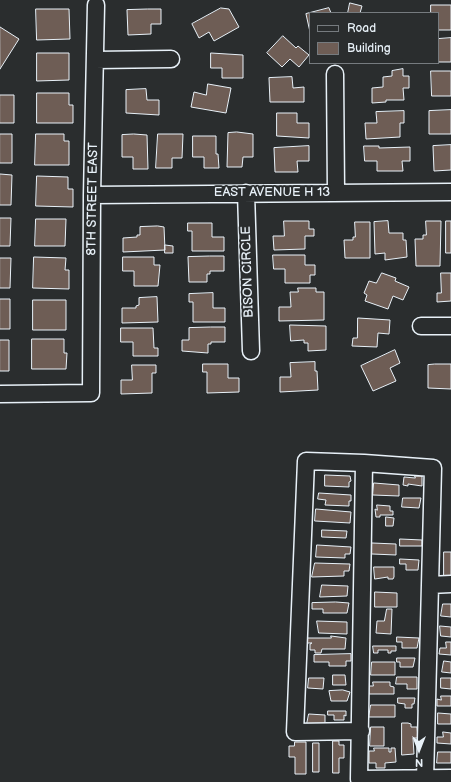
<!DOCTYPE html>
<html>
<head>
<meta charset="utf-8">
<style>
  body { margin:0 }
  #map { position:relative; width:451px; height:782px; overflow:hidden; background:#2a2d2e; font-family:"Balsamiq Sans",sans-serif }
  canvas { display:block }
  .legend { position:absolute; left:309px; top:12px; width:130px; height:52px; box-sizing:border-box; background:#2a2d2e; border:1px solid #767b7f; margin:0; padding:5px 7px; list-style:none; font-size:12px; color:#e8f1f8 }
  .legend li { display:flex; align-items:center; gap:8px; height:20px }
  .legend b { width:20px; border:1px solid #767b7f }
  .north { position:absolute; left:399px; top:730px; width:40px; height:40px; -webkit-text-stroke:3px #2a2d2e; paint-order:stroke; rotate:180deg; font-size:11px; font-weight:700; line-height:16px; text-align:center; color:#e8f1f8 }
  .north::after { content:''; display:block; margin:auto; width:14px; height:18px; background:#e8f1f8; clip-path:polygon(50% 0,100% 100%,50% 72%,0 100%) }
</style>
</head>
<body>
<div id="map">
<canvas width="451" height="782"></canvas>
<ul class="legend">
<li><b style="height:5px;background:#2a2d2e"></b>Road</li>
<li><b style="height:11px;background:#6e5d55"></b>Building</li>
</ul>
<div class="north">N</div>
</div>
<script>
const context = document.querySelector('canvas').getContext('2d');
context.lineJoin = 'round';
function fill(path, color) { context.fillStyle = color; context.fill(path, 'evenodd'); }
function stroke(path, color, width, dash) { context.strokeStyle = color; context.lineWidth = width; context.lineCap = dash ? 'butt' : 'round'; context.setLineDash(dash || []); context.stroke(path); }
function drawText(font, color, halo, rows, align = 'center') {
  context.font = font + ' "Balsamiq Sans",sans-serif'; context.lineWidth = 3.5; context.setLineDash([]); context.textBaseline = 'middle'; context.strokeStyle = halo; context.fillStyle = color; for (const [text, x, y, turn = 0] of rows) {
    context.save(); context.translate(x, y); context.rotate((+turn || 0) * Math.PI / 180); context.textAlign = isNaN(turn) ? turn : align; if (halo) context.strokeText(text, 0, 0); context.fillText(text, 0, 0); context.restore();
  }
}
const building = new Path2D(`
  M350 3 362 6 360 13H362H348Z
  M431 5H451V30H438V13H431Z
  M221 8 229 9 239 27 214 41 209 32 199 38 192 24Z
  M329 8 331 13H310V32L306 14Z
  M36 9H69L70 39 37 40Z
  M148 9H161V24H151V34L128 35 127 10Z
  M0 27 19 39 0 69Z
  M283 36 296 48 298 46 309 55 299 67 290 59 282 67 267 53Z
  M451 38V62H438V39Z
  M37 53H69V80L37 81Z
  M211 53 243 55V78H222V68H211Z
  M403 69V76H409V88H403L404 100H386V102L372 103V88L383 87V77L392 76V71Z
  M431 71H451V96H432Z
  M292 77 293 88 304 87V102H270L269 78Z
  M208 84 231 88 226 113 191 107 194 92 206 95Z
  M146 89 147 100H159V115L126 113V90Z
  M37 93H69V105H73V123H37Z
  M0 95H14V123H0Z
  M451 110V134H429V111Z
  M404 111V123H400V137L366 139 365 123H377L376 112Z
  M277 113H297V123H309V138L277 136Z
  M237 132 253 134V157H243L242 167H227L228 133Z
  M0 134H12V163H0Z
  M36 134H64V141H69V165H35Z
  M134 134 147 135 148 169H133V157H122V135Z
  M158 134H183L182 158H172V168H156Z
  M193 136H216V154H218L219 168H204V157H193Z
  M451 145V170L434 171 433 146Z
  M309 146V161H297L298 172H275L274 148Z
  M364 146H379V148L410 147V161H402L403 171H377V161H365Z
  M0 174 12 175 11 205H0Z
  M37 176 68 177V189H73V207L36 206Z
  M0 218H11L10 246H0Z
  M36 219H66L65 246H35Z
  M284 221H309V229H314V236H305V249L274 250 273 236H284Z
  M388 221 389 233H403V240H406L407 257 385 260V253L375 254 374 222Z
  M426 221H441L440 266H416L415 239H423V235H426Z
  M446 221H451V253H446Z
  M355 222H370V258H345L344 240H353V237H355Z
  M188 223H212V237H224V251H192V231H188Z
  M158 226 164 227 165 250 123 252V238L137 237V235H140V227Z
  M165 245 173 246V253H165Z
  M273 255H305V265H315V275H310V283H285V269H274Z
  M210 256H224V271H210V274H207V282H189L188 257Z
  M34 257 66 258 65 270H69V289L33 288Z
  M123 257H154V265H160L158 286H134V271H123Z
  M0 258H11L10 288H0Z
  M382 273 396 278 395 281 409 287 403 300 393 296 388 309 365 301 367 295 364 293 369 281 376 283Z
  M441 273H451V301L437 302V293H441Z
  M298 288H316V292H324V320L279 321V307H291L290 292H298Z
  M213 293V308H225V322H193V302H189V294Z
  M157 297 158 322 122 323V308H136V306L139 305V298Z
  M0 299H10V329H0Z
  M33 300H66V330H33Z
  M358 318 390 320 389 334 378 333 377 347 352 346 353 338H357Z
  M290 325 326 326V350L308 351V343H304V340L291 341Z
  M211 327H225V342H211V344H208V353L182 351V340H189V328Z
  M121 328H153L154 348H158V356H133V342H121Z
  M32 339H64V353H67L66 369H32Z
  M0 340H9V371H0Z
  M395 350 400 363 390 368 396 381 373 391 361 366Z
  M315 362V371H317L318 390 280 392V377H291L290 363Z
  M203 364H228V378H239V392L207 393V372H203Z
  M435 364H451V389L428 388V365Z
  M132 365H156V373H152V393L121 394V380H132Z
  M325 475 350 476 351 481 349 482V487L325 486Z
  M415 476H422V486L408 484V486L403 485 404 477 415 478Z
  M374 483 399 485V496L373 495Z
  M319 493 351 495V501H349V506L325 505 326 500 318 499Z
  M403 498H421L419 508 402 507Z
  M377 505 390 506V511H393V515H380V517H376L375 509 377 510Z
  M316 509 351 512 350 523 315 521Z
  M386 517 394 518 393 526H386Z
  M322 530 347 531 346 538 322 537Z
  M400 539 422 540V546H400Z
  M372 543 396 544V555L372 554Z
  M317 545 351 547 350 554H345V558L316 557Z
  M444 552H451V577H444Z
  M400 559 419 560 418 570H406V564H400Z
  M315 563 350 564 349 571H344V576L312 577Z
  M374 567H394V577L393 579H388V577L375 579Z
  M322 585 348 586 347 596 320 597Z
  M375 592 397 593V607H375Z
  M336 602 349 603 347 613H323V609H312V603Z
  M443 604H451V617L441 616Z
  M387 609H392L391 634 376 633 377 621H384Z
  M317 621 347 622V634L319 633Z
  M440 626 451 627V637L441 636Z
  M331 636 346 638 345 649H322L321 653H315V650H310V644L312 643H307V638H331Z
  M397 637 419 638 417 648H402V642H397Z
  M446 642H451V655L439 654 440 648H446Z
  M373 646H396V651H391V653H388V650H378V653H374Z
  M351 654V661H346V666H329V662H314V655Z
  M397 658H415L413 667H400V662H397Z
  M444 661 451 662V673L442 672Z
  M372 662H395V675H371Z
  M333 675H345L346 685H333Z
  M397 677H417V689H407V684H396Z
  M309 678H324L323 689 308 688Z
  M441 678H451V689L441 688Z
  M373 682H390V686L394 687V694H369V686H373Z
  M343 690 350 692 347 701H331L329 691Z
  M441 696H451V706H437V699L441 700Z
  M398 698H415L414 704H412V708H405V704L398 703Z
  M371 705H395V717H369Z
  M328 711H346V716L344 715V720H334V715H328Z
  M438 713 451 714V724H438Z
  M309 714 325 715V724H307Z
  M402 723H408L411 724V727H417L418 738H413L414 754 402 755Z
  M371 727H384V746H370Z
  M443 732 451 733V744L437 743V737H443Z
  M333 741H339V745H344V758H339V773H333Z
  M295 742H306V774H295V757H289V746H294Z
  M313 743H319V772H313Z
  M374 748H389V752H391V748H395L396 762 385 763V768H376V763H369V751H374Z
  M438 752H451V763H437Z`);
const minor = new Path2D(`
  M95 60 171 59
  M335 74 336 192
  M246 193 251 351
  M92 195 451 192
  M421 326H451
  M0 394 91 393 92 195 96 5
  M364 463 433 468 430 585
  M361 731 295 732 306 461 364 463 359 779 451 778
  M425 779 430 585 451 584`);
const streetNames = [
  ["EAST AVENUE H 13",272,193],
  ["8TH STREET EAST",93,199,-89],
  ["BISON CIRCLE",248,272,-92]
];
fill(building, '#6e5d55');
stroke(building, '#e8f1f8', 1);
stroke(minor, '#e8f1f8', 19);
stroke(minor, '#2a2d2e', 16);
drawText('13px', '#e8f1f8', '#2a2d2e', streetNames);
</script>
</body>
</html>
